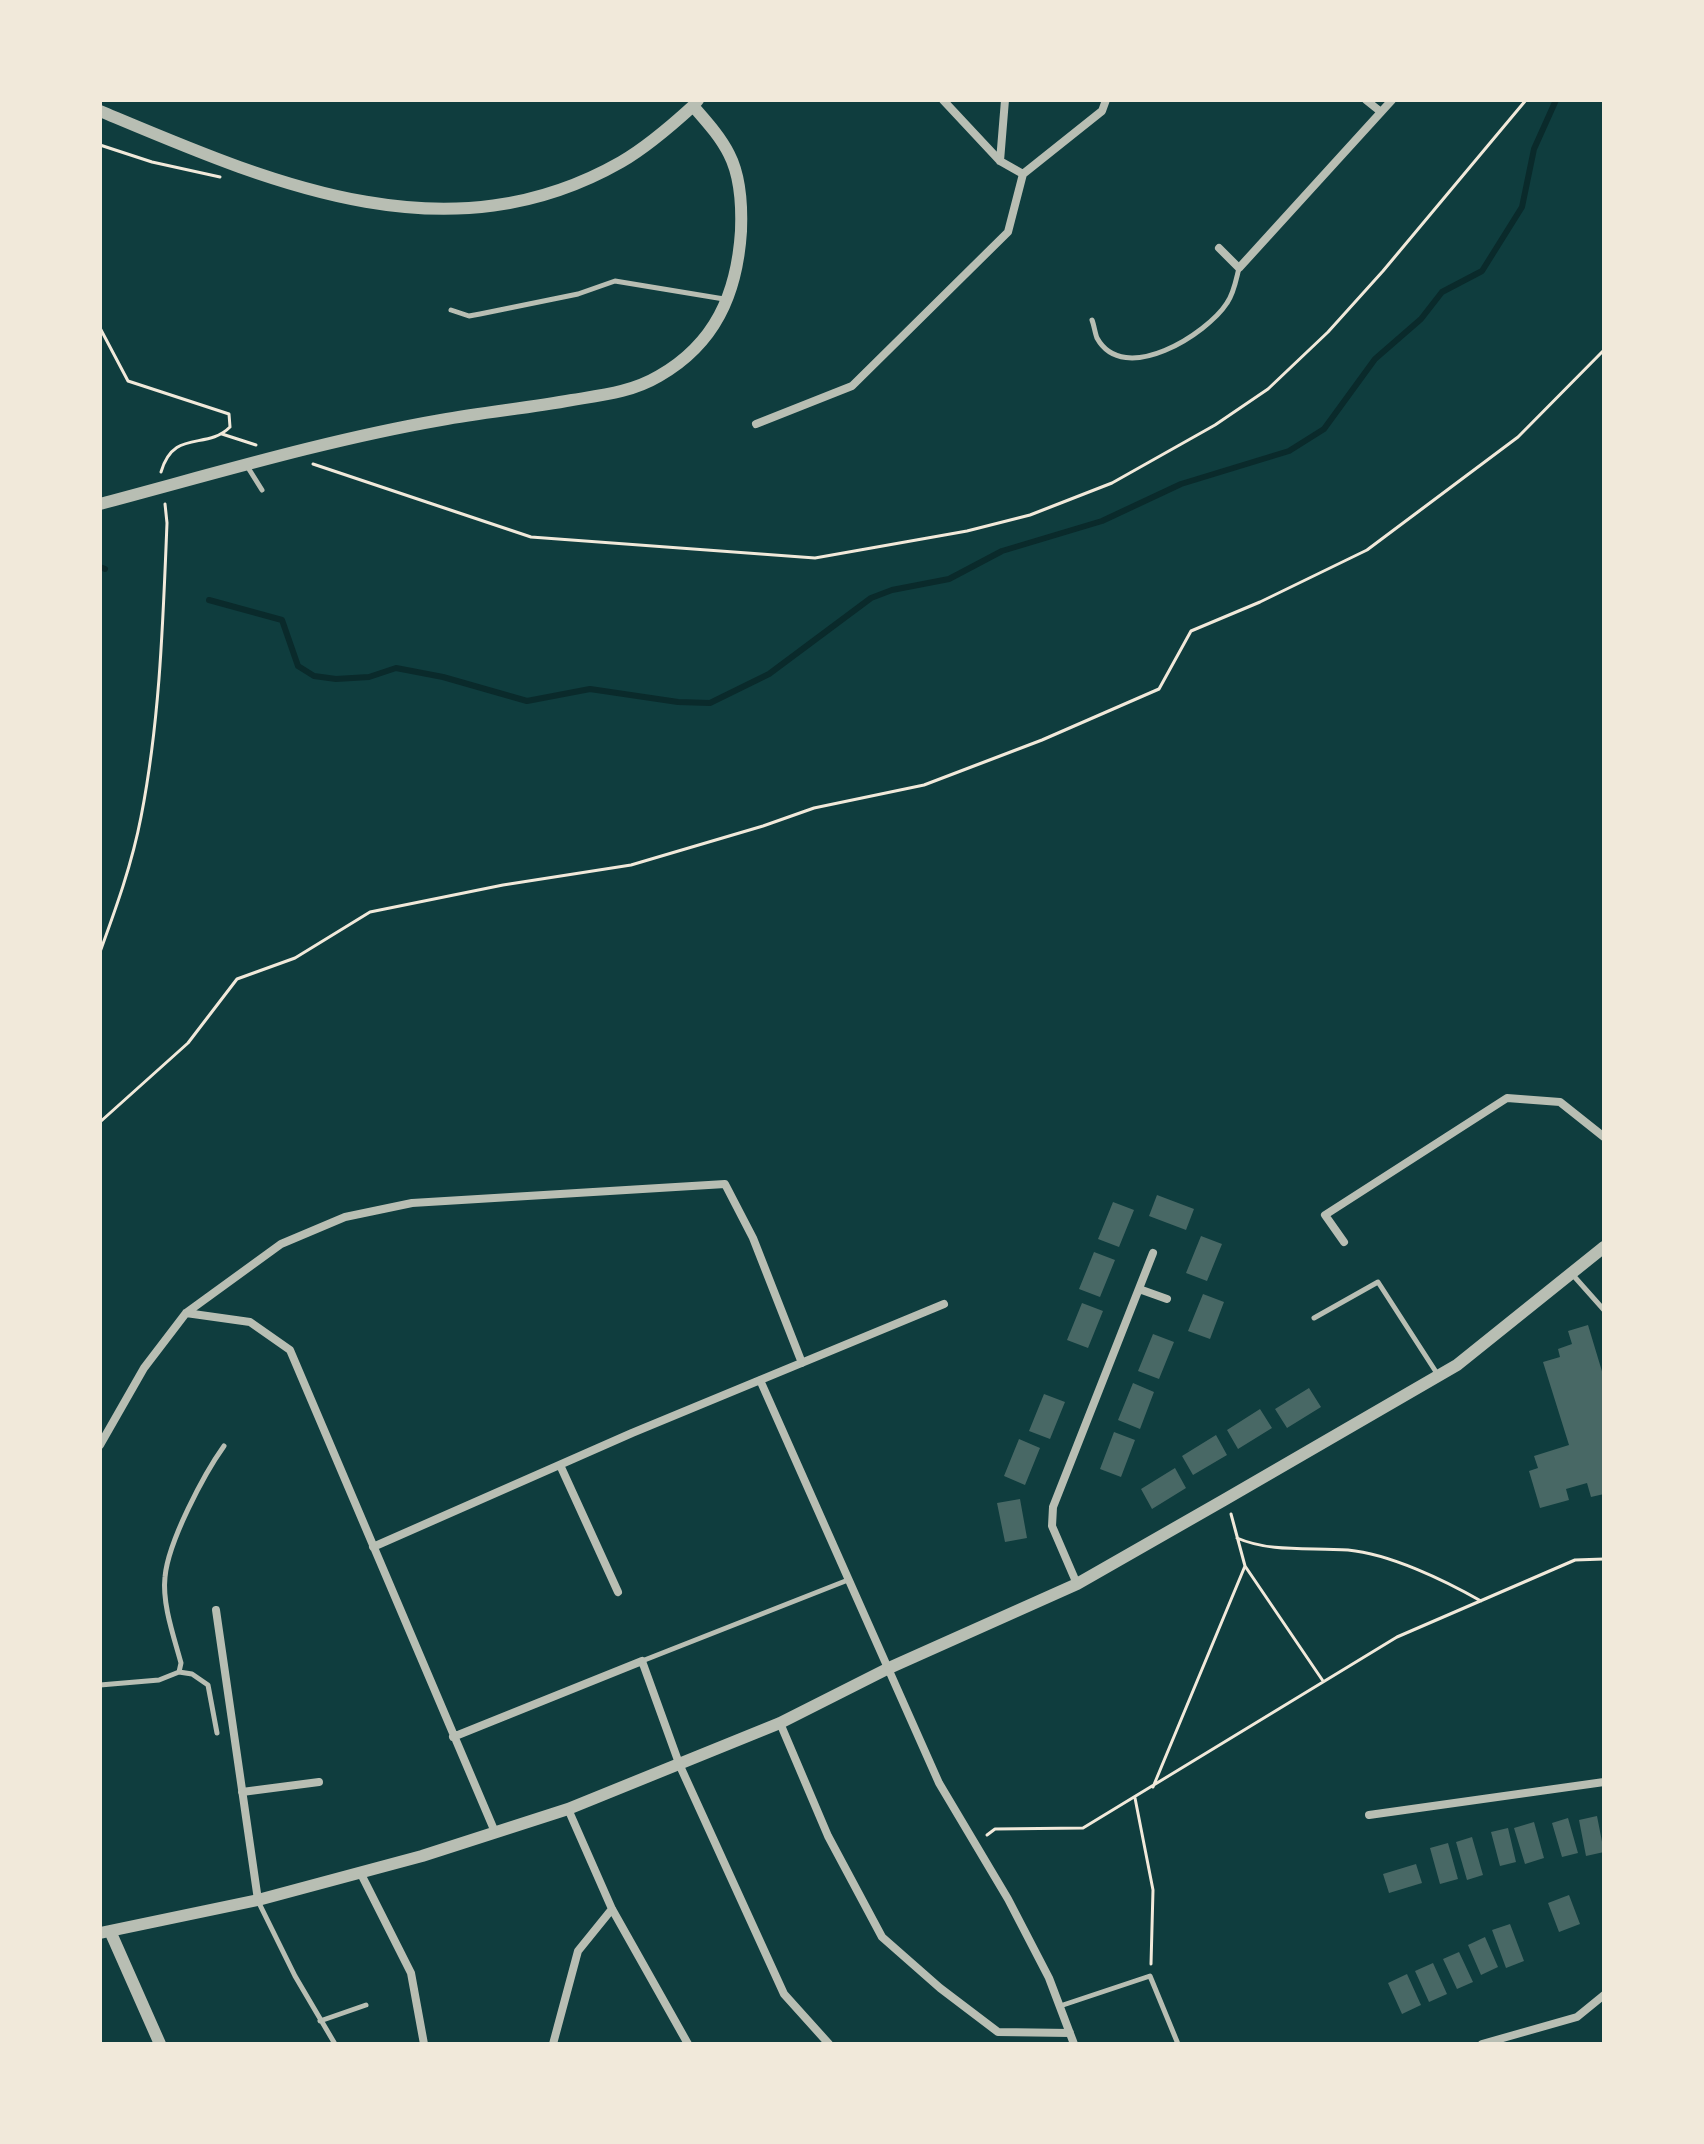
<!DOCTYPE html>
<html>
<head>
<meta charset="utf-8">
<style>
  body { margin:0 }
  #map { position:relative; width:1704px; height:2144px; overflow:hidden; background:#0f3d3e; font-family:"Work Sans",sans-serif }
  canvas { display:block }
  .frame { position:absolute; inset:0; border:102px solid #f1e9da; pointer-events:none }
</style>
</head>
<body>
<div id="map">
<canvas width="1704" height="2144"></canvas>
<div class="frame"></div>
</div>
<script>
const context = document.querySelector('canvas').getContext('2d');
context.lineJoin = 'round';
function stroke(path, color, width, dash) { context.strokeStyle = color; context.lineWidth = width; context.lineCap = dash ? 'butt' : 'round'; context.setLineDash(dash || []); context.stroke(path); }
function fill(path, color) { context.fillStyle = color; context.fill(path, 'evenodd'); }
const stream = new Path2D(`
  M100 567 105 569
  M209 600 282 620 298 666 314 676 336 679 369 677 396 668 443 677 527 701 590 689 678 702 710 703 769 674 871 598 892 590 949 579 1002 551 1102 521 1181 484 1289 451 1324 429 1375 359 1421 319 1442 292 1482 271 1522 207 1534 149 1556 100`);
const building = new Path2D(`
  M1157 1195 1194 1209 1186 1230 1149 1216Z
  M1113 1202 1134 1210 1119 1247 1098 1239Z
  M1201 1236 1222 1244 1207 1281 1186 1273Z
  M1094 1252 1115 1260 1100 1297 1079 1289Z
  M1203 1294 1224 1302 1210 1339 1188 1331Z
  M1082 1303 1103 1311 1088 1348 1067 1340Z
  M1588 1325 1604 1378V1494L1591 1497 1587 1483 1566 1489 1569 1500 1540 1508 1529 1471 1538 1468 1534 1456 1569 1445 1543 1362 1560 1357 1558 1349 1572 1344 1568 1331Z
  M1153 1334 1174 1342 1159 1379 1138 1371Z
  M1133 1383 1154 1392 1140 1429 1118 1420Z
  M1309 1388 1321 1407 1287 1428 1275 1409Z
  M1044 1394 1065 1402 1050 1439 1029 1431Z
  M1260 1409 1272 1428 1238 1449 1227 1430Z
  M1114 1432 1135 1440 1121 1477 1100 1469Z
  M1216 1435 1227 1455 1193 1475 1182 1456Z
  M1019 1439 1040 1448 1025 1485 1004 1476Z
  M1175 1468 1186 1488 1152 1509 1141 1489Z
  M1020 1499 1027 1538 1005 1542 997 1503Z
  M1597 1816 1604 1852 1586 1856 1579 1820Z
  M1568 1818 1578 1853 1562 1857 1552 1823Z
  M1534 1822 1544 1858 1525 1864 1514 1828Z
  M1508 1828 1516 1862 1500 1866 1491 1832Z
  M1472 1837 1483 1875 1467 1880 1456 1842Z
  M1448 1843 1458 1879 1440 1884 1430 1848Z
  M1416 1864 1422 1883 1389 1893 1383 1874Z
  M1569 1895 1580 1924 1559 1932 1548 1903Z
  M1510 1924 1524 1961 1506 1968 1492 1930Z
  M1485 1937 1498 1967 1481 1975 1468 1945Z
  M1459 1952 1473 1982 1457 1989 1443 1959Z
  M1433 1963 1447 1994 1429 2002 1415 1971Z
  M1407 1974 1421 2005 1402 2014 1388 1983Z`);
const path = new Path2D(`
  M100 145 152 162 220 177
  M100 328 128 381 229 414 230 427C206 451 174 428 161 472
  M222 434 256 445
  M313 464 531 537 815 558 967 531 1030 515 1112 483 1215 425 1268 389 1328 332 1383 271 1526 100
  M100 952C116 908 132 864 141 817 160 720 163 621 167 523L165 504
  M100 1122 188 1043 237 979 295 958 370 912 503 885 631 865 763 826 814 808 924 785 1042 740 1159 689 1191 631 1260 602 1367 550 1518 437 1604 350
  M1231 1514 1245 1566 1323 1681
  M1237 1538C1271 1553 1312 1547 1348 1550 1390 1554 1444 1580 1481 1601
  M1153 1787 1245 1566
  M1135 1798 1153 1890 1151 1964
  M987 1835 995 1829 1083 1828 1397 1637 1575 1560 1604 1559`);
const service = new Path2D(`
  M451 310 469 316 480 314 578 294 615 281 724 299
  M1092 320C1094 325 1095 333 1097 338 1124 387 1207 334 1227 303 1234 293 1236 280 1239 268
  M247 466 262 490
  M1572 1274 1604 1310
  M1314 1318 1378 1282 1438 1375
  M642 1661 848 1580
  M179 1672 192 1674 208 1685 217 1733
  M100 1685 159 1680 179 1672 181 1663C174 1637 162 1604 165 1577 168 1542 204 1474 224 1446
  M258 1901 295 1976 335 2044
  M1060 2006 1150 1976 1178 2044
  M320 2021 366 2005`);
const minor = new Path2D(`
  M943 100 1000 161 1023 174 1102 111 1106 100
  M1366 100 1381 112
  M1000 161 1005 100
  M1219 248 1239 268 1392 100
  M756 424 852 386 1008 232 1023 174
  M1344 1242 1325 1215 1507 1098 1560 1102 1604 1137
  M1139 1289 1167 1299
  M186 1313 250 1322 290 1350 495 1832
  M760 1380 939 1783 1008 1899 1049 1978 1074 2044
  M100 1445 144 1368 186 1313 281 1244 345 1217 412 1203 725 1184 753 1238 802 1363
  M560 1465 618 1592
  M373 1547 632 1433 944 1304
  M1077 1584 1052 1526 1053 1507 1153 1253
  M216 1610 258 1900
  M780 1723 828 1836 882 1937 940 1988 998 2032 1070 2033
  M453 1737 642 1661 680 1766 784 1994 829 2044
  M242 1792 319 1782
  M568 1809 612 1909 688 2044
  M1369 1815 1604 1782
  M360 1872 411 1973 424 2044
  M553 2044 578 1951 612 1909
  M1482 2044 1577 2017 1604 1995`);
const tertiary = new Path2D(`
  M100 111C267 181 446 262 621 162 647 147 670 127 693 106
  M100 504C213 474 326 440 441 420 484 412 529 408 572 400 603 395 632 392 659 376 715 344 737 294 741 231 742 206 741 177 729 154 720 136 706 121 693 106L698 100
  M110 1931 160 2044
  M100 1933 258 1900 422 1856 568 1809 780 1723 889 1668 1077 1584 1224 1500 1457 1365 1604 1247`);
stroke(stream, '#0a2a2b', 6);
fill(building, '#486865');
stroke(path, '#f1e9da', 3);
stroke(service, '#b8beb3', 5);
stroke(minor, '#b8beb3', 8);
stroke(tertiary, '#b8beb3', 12);
</script>
</body>
</html>
